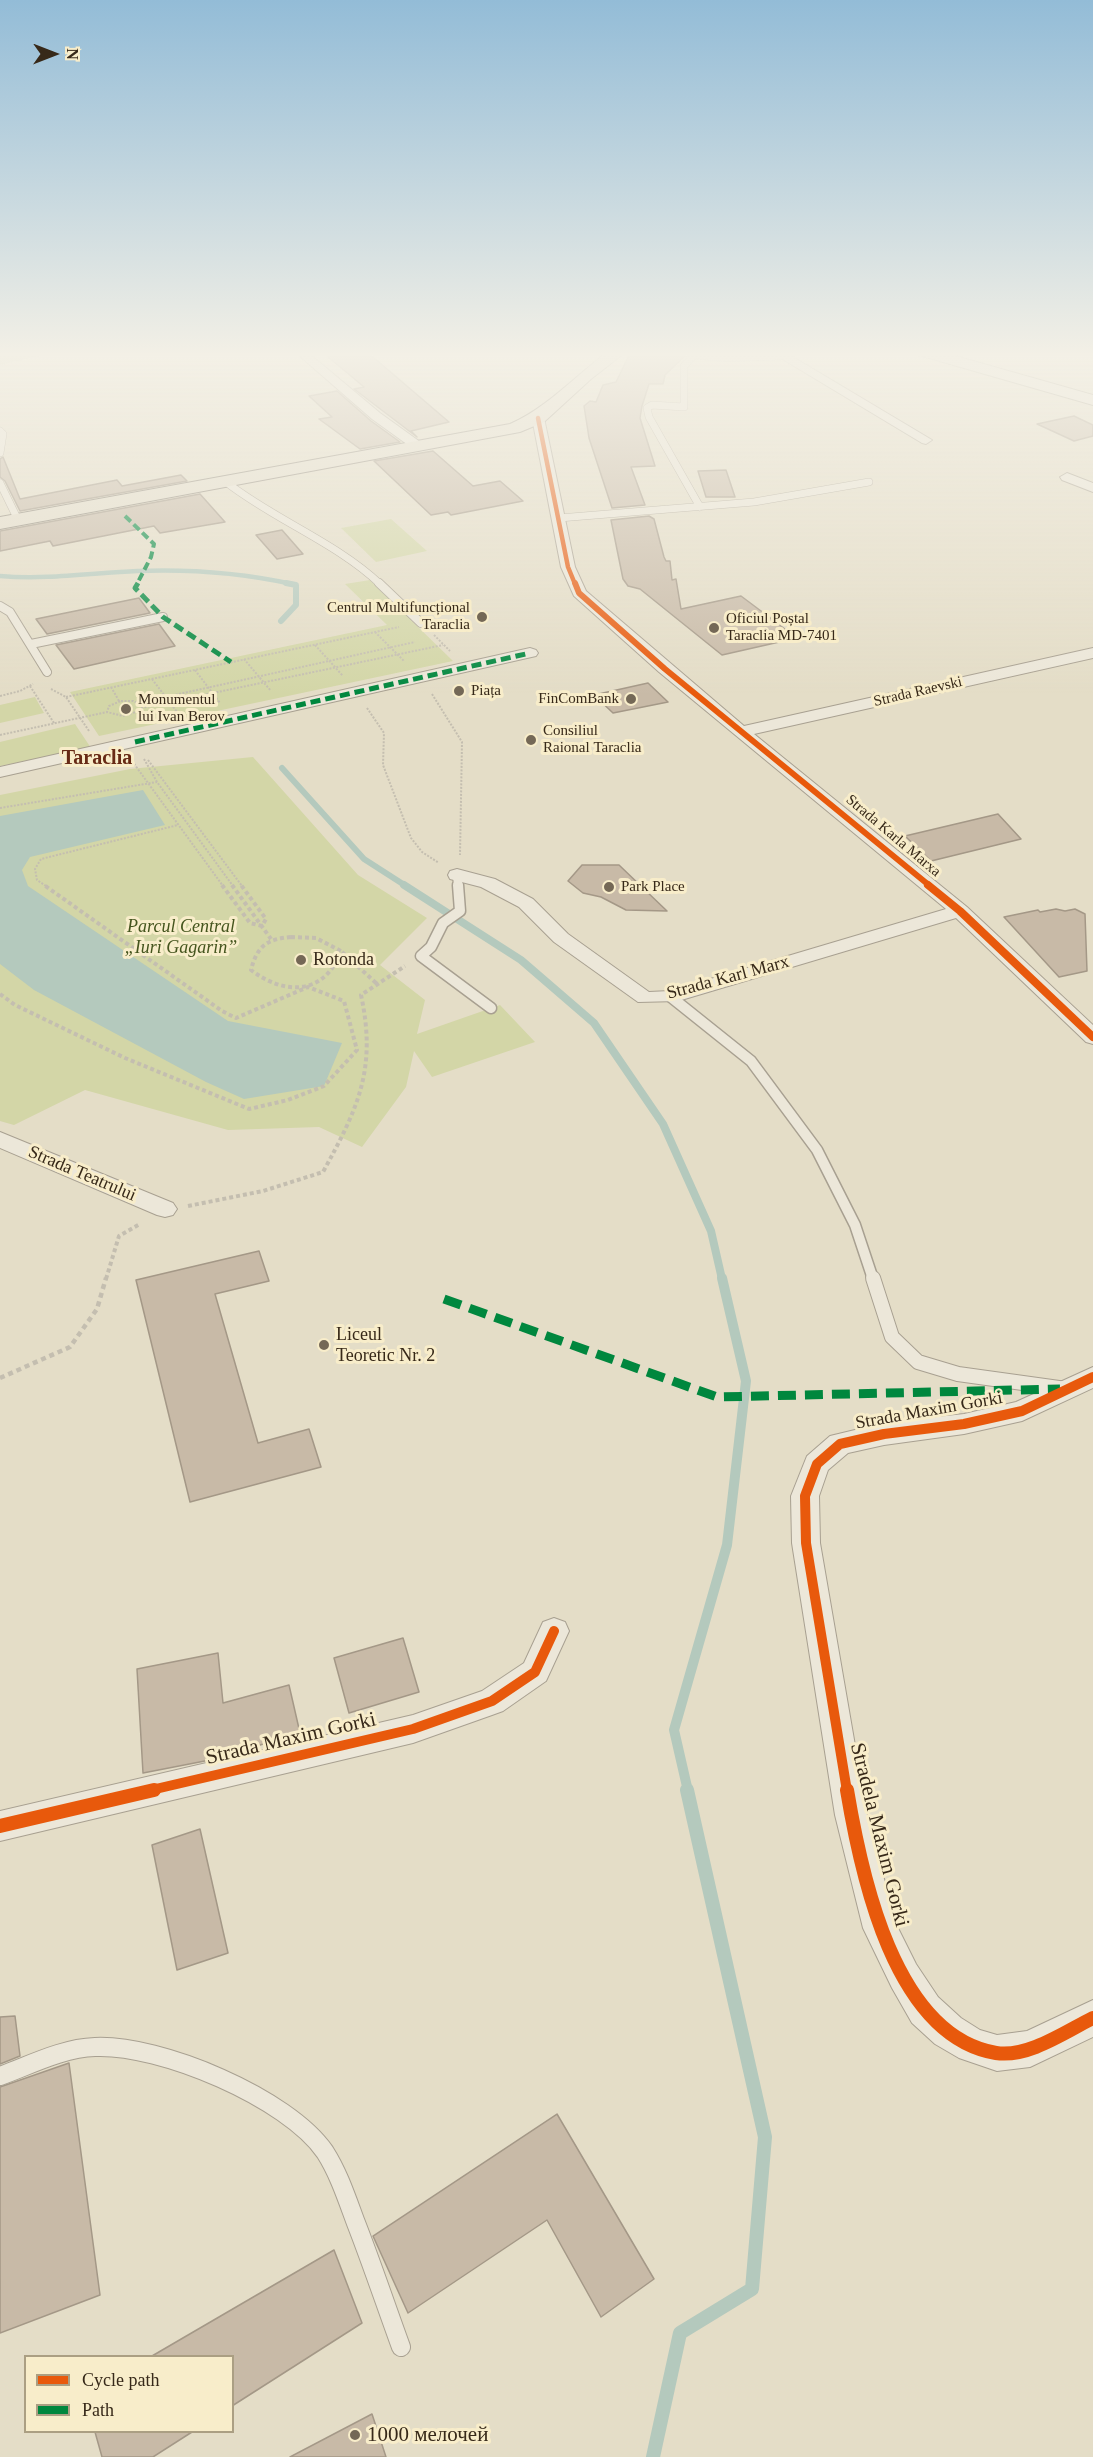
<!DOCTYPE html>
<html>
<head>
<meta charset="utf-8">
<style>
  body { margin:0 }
  #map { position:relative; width:1093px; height:2457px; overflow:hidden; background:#e4ddc7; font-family:Georgia,serif }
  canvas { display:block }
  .legend { position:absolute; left:24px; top:2355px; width:210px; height:78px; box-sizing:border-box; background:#f8edca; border:2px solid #ab9f83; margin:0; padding:8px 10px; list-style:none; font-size:18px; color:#372919 }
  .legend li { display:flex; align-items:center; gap:12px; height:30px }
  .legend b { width:30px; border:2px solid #ab9f83 }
  .north { position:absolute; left:24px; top:24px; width:60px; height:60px; -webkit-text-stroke:4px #f8edca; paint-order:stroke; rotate:90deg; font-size:16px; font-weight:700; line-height:24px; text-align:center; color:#372919 }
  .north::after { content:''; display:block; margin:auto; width:21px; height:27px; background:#372919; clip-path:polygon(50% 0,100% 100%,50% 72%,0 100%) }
</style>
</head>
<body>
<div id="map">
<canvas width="1093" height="2457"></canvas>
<ul class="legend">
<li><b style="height:8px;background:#e8590c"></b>Cycle path</li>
<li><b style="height:8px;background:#00873e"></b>Path</li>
</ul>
<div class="north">N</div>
</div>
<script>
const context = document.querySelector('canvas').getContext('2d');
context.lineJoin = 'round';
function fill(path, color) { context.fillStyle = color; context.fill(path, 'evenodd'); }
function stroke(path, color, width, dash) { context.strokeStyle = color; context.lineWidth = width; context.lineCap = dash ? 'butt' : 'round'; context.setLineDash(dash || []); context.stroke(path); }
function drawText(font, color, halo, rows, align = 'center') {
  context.font = font + ' Georgia,serif'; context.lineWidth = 6; context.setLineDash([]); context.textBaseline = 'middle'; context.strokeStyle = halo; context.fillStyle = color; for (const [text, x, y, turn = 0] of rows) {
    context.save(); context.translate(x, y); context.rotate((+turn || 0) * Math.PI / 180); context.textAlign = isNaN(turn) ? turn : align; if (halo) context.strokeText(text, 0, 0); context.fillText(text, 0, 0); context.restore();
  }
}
const green = new Path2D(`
  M0 351H49L43 355 0 365Z
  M391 519 427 551 376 562 341 528Z
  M370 580 453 661 99 736 70 692 387 625 345 584Z
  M35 697 44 713 0 723V705Z
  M75 724 91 748 0 766V742Z
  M253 757 358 875 427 918 380 965 425 1000 417 1034 500 1005 535 1042 432 1077 414 1051 406 1087 362 1147 319 1127 228 1130 85 1090 14 1125 0 1121V795L130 769Z`);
const water = new Path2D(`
  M143 790 165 825 30 857 22 870 28 886 228 1021 342 1043 324 1086 244 1099 206 1082 34 990 0 964V816Z`);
const streamFar4 = new Path2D(`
  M0 576C46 580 92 573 137 571 189 569 242 573 292 584`);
const streamFar3 = new Path2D(`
  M281 621 296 605V585L286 583
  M282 768 364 859 406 886`);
const streamFar2 = new Path2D(`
  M404 885 521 960 594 1023 663 1124 711 1231 722 1279`);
const streamFar1 = new Path2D(`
  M688 1791 674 1730 727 1545 746 1381 722 1278`);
const stream = new Path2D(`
  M653 2457 680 2333 752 2289 765 2137 687 1790`);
const building = new Path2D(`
  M321 351H366L449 422 411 431 417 437 354 389 364 387Z
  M631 351H690L665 375 663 384H649L642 406 640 418 655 466 631 467 645 505 612 508 589 438 584 406 590 401 596 402 603 385 616 382Z
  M337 391 371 421 400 442 360 449 319 419 332 417 309 396Z
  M1074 416 1093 425V436L1074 441 1037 424Z
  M433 451 473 486 500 481 523 501 451 515 448 512 431 515 374 461Z
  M3 457 20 499 117 480 122 486 181 475 187 481 20 511 5 481 0 477V459Z
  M726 470 735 497H706L698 471Z
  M200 494 225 522 160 533 154 526 53 546 50 541 0 551V531Z
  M649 516 654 519 664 557 666 561H670L672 580 676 579 681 609 741 596 797 638 722 655 640 589 628 586 623 579 611 520Z
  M282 530 303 554 277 559 256 535Z
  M139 598 150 613 47 634 36 619Z
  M159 624 175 646 74 669 56 645Z
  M648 683 668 702 613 713 594 695Z
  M998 814 1021 839 931 861 905 836Z
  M582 865H619L667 911 626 910 601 897 583 893 568 881Z
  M1056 909 1065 911 1075 909 1085 914 1087 971 1059 977 1004 917 1038 910 1040 912Z
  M259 1251 269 1281 215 1294 258 1443 309 1429 321 1467 190 1502 136 1280Z
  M403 1638 419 1692 349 1713 334 1658Z
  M218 1653 223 1703 289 1685 300 1733 210 1760 143 1773 137 1669Z
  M200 1829 228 1953 177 1970 152 1845Z
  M15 2016 20 2056 0 2064V2017Z
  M69 2063 100 2295 0 2333V2087Z
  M557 2114 654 2279 601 2317 547 2220 408 2313 373 2236Z
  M334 2250 362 2323 232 2406V2356H152Z
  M372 2414 386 2457H290Z
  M95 2432H192L153 2457H102Z`);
const pathFar2 = new Path2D(`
  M375 632 404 661
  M434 635 450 651
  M315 645 343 676
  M244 659 271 691
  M195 670 220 703
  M152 679 177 712
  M30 686 54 723
  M111 687 119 701
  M51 689 66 697 89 731
  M432 694 462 742 460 855
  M0 696 20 691 33 684
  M66 697 399 627
  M121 701H133L141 705 139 711 123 716 107 712 109 706Z
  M138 703 415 642
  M141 708 443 645
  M367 708 384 733 383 765 411 838 422 852 439 863
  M0 735 107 712
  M144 759 157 782 233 886
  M148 760 242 886
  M132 761 223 886
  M0 808 157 782
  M46 886 37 880 35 869 41 859 178 825`);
const pathFar1 = new Path2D(`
  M222 885 250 923 262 926 266 919 241 885
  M232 885 271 939
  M291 937 316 938 341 951C325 995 285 996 251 970 257 946 267 939 291 937Z
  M342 952 376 983
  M0 994 15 1005 125 1058 249 1109 288 1100 324 1086 357 1050 344 1001 308 987 236 1018 222 1011 44 885
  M188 1206 263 1191 323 1172C358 1108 377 1069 361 995L405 966
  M106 1279 119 1236 140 1224`);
const path = new Path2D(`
  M0 1378 70 1347 97 1309 106 1278`);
const laneFar4 = new Path2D(`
  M707 351 694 355 727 358 781 356
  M694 355 684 366V407L652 405 647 408 649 417 700 507
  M0 431 3 434 0 453
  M226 482C273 519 337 543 380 584
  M0 483 18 520
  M559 518 754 502 869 482`);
const laneFar3 = new Path2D(`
  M379 583 421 623
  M0 606 10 612 47 672
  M31 644 163 617
  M457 875 458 886`);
const laneFar2 = new Path2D(`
  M458 885 460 911 443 923 431 947 421 956 491 1008
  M671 997 751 1061 817 1150 855 1225 873 1279`);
const laneFar1 = new Path2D(`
  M873 1278 892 1337 918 1362 958 1374 1066 1389`);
const lane = new Path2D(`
  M0 2076C30 2065 63 2048 95 2047 160 2044 288 2098 325 2152 339 2174 347 2199 356 2223 372 2264 386 2306 401 2347`);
const street = new Path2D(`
  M294 351H306L380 413 423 444V450H415L372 419Z
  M769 351H783L932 440 926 444 922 443Z
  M538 414 544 418 575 567 586 591 744 726 1093 648V658L754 734 967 907 1093 1025V1044L1086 1042 956 918 678 1001 638 1002 554 942 519 907 481 887 450 879 448 875 450 871 457 869 495 879 533 899 568 934 649 992 670 991 946 909 659 672 574 596 561 567 532 418Z
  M1067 473 1093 483V492L1062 480 1060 477Z
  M530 648 536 650 538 653 536 656 0 777V767Z
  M0 1132 173 1203 177 1209 173 1215 165 1217 157 1215 0 1148Z
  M1093 1367V1388L1022 1421 964 1434 884 1445 848 1453 828 1470 819 1496 820 1543 867 1815 896 1924 916 1964 938 1997 961 2018 980 2030 997 2035 1027 2031 1093 2000V2037L1030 2067 997 2071 959 2058 935 2044 912 2023 892 1988 863 1928 835 1815 792 1543 791 1496 807 1456 830 1436 884 1423 964 1414 1016 1402Z
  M554 1618 565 1622 569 1631 546 1681 503 1711 492 1715 413 1743 0 1841V1811L413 1715 482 1691 524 1663 543 1622Z`);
const secondary = new Path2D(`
  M913 351H938L1093 395V405L915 354Z`);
const primary = new Path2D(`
  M609 351H627L591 379 544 422 520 432 0 529V517L510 424C547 408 576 375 609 351Z`);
const quietFar2 = new Path2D(`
  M125 516 154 544 151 557 137 584`);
const quietFar1 = new Path2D(`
  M138 583 135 588 163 617 231 662
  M135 742 530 653`);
const quiet = new Path2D(`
  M444 1299 717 1397 1060 1389`);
const cyclewayFar4 = new Path2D(`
  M538 418 568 567 575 584`);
const cyclewayFar3 = new Path2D(`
  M575 583 579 593 665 669 930 886`);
const cyclewayFar2 = new Path2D(`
  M928 885 960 911 1093 1037`);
const cyclewayFar1 = new Path2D(`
  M147 1791 413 1729 492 1701 535 1672 554 1631
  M847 1791 806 1543 805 1496 817 1464 840 1444 884 1434 964 1424 1022 1411 1093 1377`);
const cycleway = new Path2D(`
  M847 1790C861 1874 894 2036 996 2053 1028 2058 1065 2032 1093 2018
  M0 1826 154 1790`);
const markers = [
  [482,617,6,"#746856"],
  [714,628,6,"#746856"],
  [459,691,6,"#746856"],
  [631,699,6,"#746856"],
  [126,709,6,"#746856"],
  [531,740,6,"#746856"],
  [609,887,6,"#746856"],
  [301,960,6,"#746856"],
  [324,1345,6,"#746856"],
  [355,2435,6,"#746856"]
];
const farPoinames = [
  ["Centrul Multifuncțional",470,608,"right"],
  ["Taraclia",470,625,"right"],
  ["Oficiul Poștal",726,619],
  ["Taraclia MD-7401",726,636],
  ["Piața",471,691],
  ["FinComBank",619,699,"right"],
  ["Monumentul",138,700],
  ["lui Ivan Berov",138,717],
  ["Consiliul",543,731],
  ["Raional Taraclia",543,748],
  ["Park Place",621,887]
];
const farStreetnames = [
  ["Strada Raevski",918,692,-13],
  ["Strada Karla Marxa",893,836,40]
];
const parkNames = [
  ["Parcul Central",181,927],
  ["„Iuri Gagarin”",181,948]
];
const poiNames = [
  ["Rotonda",313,960],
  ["Liceul",336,1335],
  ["Teoretic Nr. 2",336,1356]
];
const streetNames = [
  ["Strada Karl Marx",728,978,-15],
  ["Strada Teatrului",82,1174,23],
  ["Strada Maxim Gorki",929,1411,-10]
];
const farDistrictnames = [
  ["Taraclia",97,759]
];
const nearStreetnames = [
  ["Strada Maxim Gorki",291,1739,-13],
  ["Stradela Maxim Gorki",879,1835,76]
];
const nearPoinames = [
  ["1000 мелочей",367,2435]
];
fill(green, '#d3d6a7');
fill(water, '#b4c9bd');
stroke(streamFar4, '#b4c9bd', 4.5);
stroke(streamFar3, '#b4c9bd', 6);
stroke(streamFar2, '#b4c9bd', 8);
stroke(streamFar1, '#b4c9bd', 10);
stroke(stream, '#b4c9bd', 14);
fill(building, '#c8baa7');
stroke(building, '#a49887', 1.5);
stroke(laneFar4, '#a8a091', 8);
stroke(laneFar3, '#a8a091', 10);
stroke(laneFar2, '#a8a091', 13);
stroke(laneFar1, '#a8a091', 16);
stroke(lane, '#a8a091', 20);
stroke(street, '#a8a091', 2);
stroke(secondary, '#989181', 2);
stroke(primary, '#8e8678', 2);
stroke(pathFar2, '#c4beb0', 2, [2, 1.5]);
stroke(pathFar1, '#c4beb0', 4, [4, 3]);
stroke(path, '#c4beb0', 4.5, [5, 4]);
stroke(laneFar4, '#ece7d9', 7);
stroke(laneFar3, '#ece7d9', 8);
stroke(laneFar2, '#ece7d9', 10);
stroke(laneFar1, '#ece7d9', 14);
stroke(lane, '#ece7d9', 18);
fill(street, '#ece7d9');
fill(secondary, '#ece7d9');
fill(primary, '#e4ddca');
stroke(quietFar2, '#00873e', 4, [8, 4]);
stroke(quietFar1, '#00873e', 5, [10, 5]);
stroke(quiet, '#00873e', 9, [18, 9]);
stroke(cyclewayFar4, '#e8590c', 4.5);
stroke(cyclewayFar3, '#e8590c', 6);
stroke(cyclewayFar2, '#e8590c', 8);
stroke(cyclewayFar1, '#e8590c', 10);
stroke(cycleway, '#e8590c', 14);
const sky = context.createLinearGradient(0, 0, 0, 695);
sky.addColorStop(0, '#93bcd7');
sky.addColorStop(0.51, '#f3f0e6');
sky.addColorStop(1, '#f3f0e600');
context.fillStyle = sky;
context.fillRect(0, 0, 1093, 695);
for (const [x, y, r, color] of markers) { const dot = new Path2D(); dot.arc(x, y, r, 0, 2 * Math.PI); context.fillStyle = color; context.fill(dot); stroke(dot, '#f8edca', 2); }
drawText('15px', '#372919', '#f8edca', farPoinames, 'left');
drawText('15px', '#372919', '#f8edca', farStreetnames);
drawText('italic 18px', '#45551e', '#f8edca', parkNames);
drawText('18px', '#372919', '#f8edca', poiNames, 'left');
drawText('18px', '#372919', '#f8edca', streetNames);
drawText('bold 20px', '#672a15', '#f8edca', farDistrictnames);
drawText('21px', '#372919', '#f8edca', nearStreetnames);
drawText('21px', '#372919', '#f8edca', nearPoinames, 'left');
</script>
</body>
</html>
